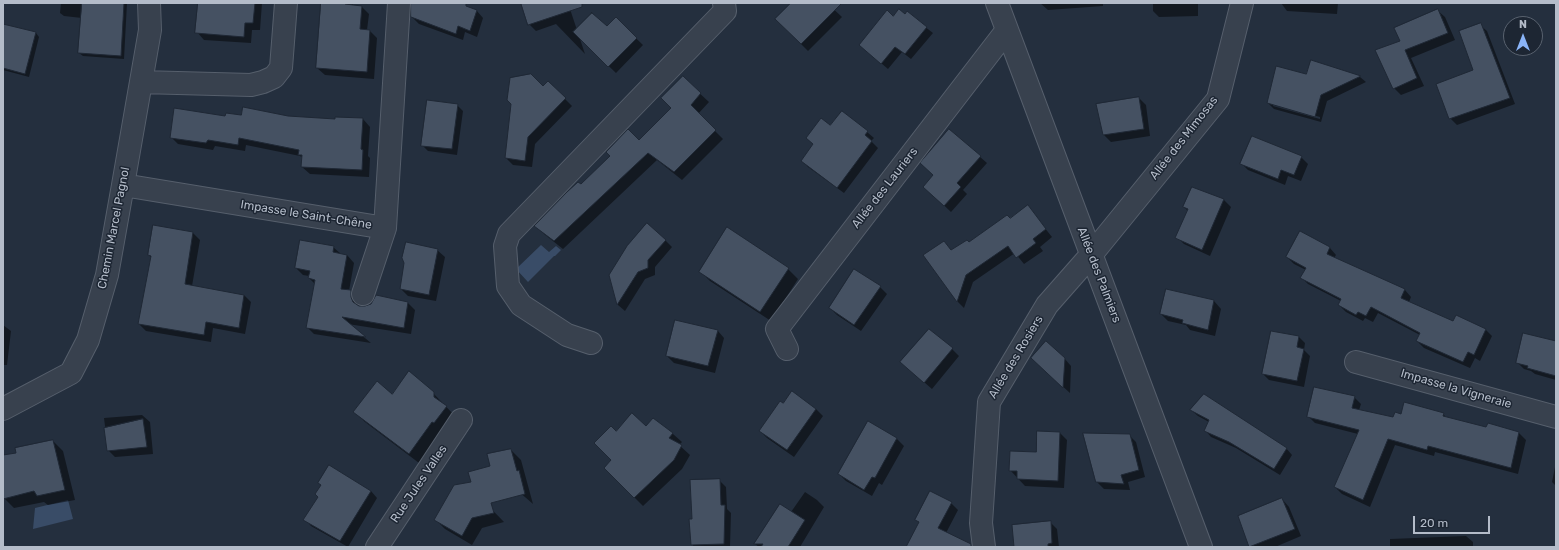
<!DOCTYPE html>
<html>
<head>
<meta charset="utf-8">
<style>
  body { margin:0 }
  #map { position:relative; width:1559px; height:550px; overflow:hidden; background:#242f3e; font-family:Rubik,sans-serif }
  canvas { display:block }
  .frame { position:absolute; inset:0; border:4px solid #b4bcc9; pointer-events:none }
  .north { position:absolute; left:1503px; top:16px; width:40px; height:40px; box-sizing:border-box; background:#1d2633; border:1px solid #59626f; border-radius:50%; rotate:0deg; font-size:11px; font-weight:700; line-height:16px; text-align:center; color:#b4bcc9 }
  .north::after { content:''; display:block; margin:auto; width:14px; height:18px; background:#8ab4f8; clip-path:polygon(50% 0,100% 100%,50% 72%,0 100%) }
  .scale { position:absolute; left:1413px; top:516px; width:77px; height:18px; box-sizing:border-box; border:2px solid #b4bcc9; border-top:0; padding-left:5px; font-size:12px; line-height:14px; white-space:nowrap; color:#b4bcc9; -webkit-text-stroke:3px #1d2633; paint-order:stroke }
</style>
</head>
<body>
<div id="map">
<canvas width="1559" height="550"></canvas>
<div class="frame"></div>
<div class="north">N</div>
<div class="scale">20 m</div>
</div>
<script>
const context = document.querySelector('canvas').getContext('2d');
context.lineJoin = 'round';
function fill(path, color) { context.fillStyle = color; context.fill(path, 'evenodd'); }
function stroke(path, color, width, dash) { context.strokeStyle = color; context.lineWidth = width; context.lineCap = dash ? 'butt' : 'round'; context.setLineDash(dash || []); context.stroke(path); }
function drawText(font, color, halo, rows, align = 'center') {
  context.font = font + ' Rubik,sans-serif'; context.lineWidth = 3; context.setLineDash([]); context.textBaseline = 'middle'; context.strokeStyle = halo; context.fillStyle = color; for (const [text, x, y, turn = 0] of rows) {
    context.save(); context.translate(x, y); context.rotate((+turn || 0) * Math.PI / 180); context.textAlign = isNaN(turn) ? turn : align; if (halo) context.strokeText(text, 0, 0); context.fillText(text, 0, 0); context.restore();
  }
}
const water = new Path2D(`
  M541 245 549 252 556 246 561 250 555 256H554L528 282 516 269Z
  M68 500 73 519 33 529 35 508Z`);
const shadow = new Path2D(`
  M61 3H127L124 59 83 56 79 53 82 18 64 16 60 13Z
  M199 3H262L260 30H252L251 43 204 40 197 32Z
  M321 3H353V6L362 7 369 14 367 30 370 31 377 38 374 79 325 75 317 68Z
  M418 3H459L477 11 483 18 477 37 465 32 463 40 419 24 412 17Z
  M522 3H568L585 54 556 24 536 31 529 24Z
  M792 3H827L842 17 808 51 776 19Z
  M1040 3H1103V6L1048 10Z
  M1153 3H1198V16L1159 17 1153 11Z
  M1281 3H1338L1337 14 1287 11Z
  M1437 10 1445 17 1455 40 1411 58 1424 86 1401 95 1394 88 1401 42Z
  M591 12 607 28 616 19 643 45 616 73 589 47Z
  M907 13 933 33 911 59 902 52 888 69 860 45 893 17 905 15Z
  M3 25 36 33 39 37 29 77 3 70Z
  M1480 25 1487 31 1515 104 1457 125 1450 118 1475 70Z
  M1312 61 1360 77 1366 82 1327 101 1321 122 1274 109 1268 103 1306 75ZM1273 104 1320 117V119L1273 106Z
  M683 78 709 102 698 114 723 139 682 180 657 160 563 249 544 234 536 226 639 141 672 108Z
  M548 82 572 106 535 144 532 167 513 165 506 158 543 87Z
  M1139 98 1146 105 1150 136 1111 142 1104 135 1098 105Z
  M457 105 463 111 457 155 428 151 422 145Z
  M226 117 336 120 363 119 370 127 368 156 370 158 369 177 310 174 302 167 303 158 300 156 246 145 245 151 215 146 213 150 178 144 171 137Z
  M831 126 867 132 874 138 871 141 878 148 844 193 808 167 802 160Z
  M949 130 987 163 963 190 967 194 951 212 931 193 934 175Z
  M1301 157 1308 164 1301 181 1288 176 1285 185 1248 170 1241 163Z
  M1192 188 1224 200 1231 207 1210 256 1184 244 1177 237 1188 211 1184 207Z
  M1028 207 1052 237 1040 247 1043 251 1024 264 1015 253 973 282 964 308 957 301 925 256 944 242 952 251 969 243 1010 219Z
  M153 226 193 233 200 240 192 286 244 295 251 302 245 334 213 328 211 342 146 331 139 324 151 258 149 255Z
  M1300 233 1330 248 1336 255 1334 258 1405 290 1411 297 1409 302 1453 323 1485 329 1492 336 1480 361 1475 358 1470 368 1424 348 1417 341 1420 335 1378 313 1373 322 1365 318 1363 321 1346 312 1339 305 1341 301 1308 284 1302 278 1306 270 1294 264 1287 257Z
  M665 240 672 247 655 267V275L645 279 625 311 618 305 610 275Z
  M333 247 341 254 347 255 354 263 349 291 358 299 359 307H365L372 304 376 296 408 303 415 310 411 334 348 324 371 343 314 334 307 327 315 284 309 278V276L303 275 296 268Z
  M437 250 445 257 436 301 408 296 401 289Z
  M788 269 798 279 771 321 710 281 700 271Z
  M880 287 887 294 861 331 837 315 830 308Z
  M1167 290 1214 301 1221 309 1215 336 1190 330 1186 325 1168 321 1161 314Z
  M3 325 11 331 7 365H3Z
  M718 331 724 338 715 373 674 363 667 356Z
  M1299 337 1305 343 1304 350 1310 356 1304 387 1269 380 1263 374Z
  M1556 342V380L1535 374 1531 371 1524 369 1517 362Z
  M952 349 959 356 932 389 909 369Z
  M1064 358 1071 366 1070 393 1039 365Z
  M433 393 456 417 443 432 419 463 365 422 355 412 393 395Z
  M1354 397 1361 404 1359 410 1394 419 1402 415 1443 414 1446 417 1487 428 1519 433 1526 440 1518 474 1435 452 1434 456 1395 445 1370 507 1342 494 1335 487 1358 434 1315 423 1308 416Z
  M816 409 823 416 794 457 767 438 760 431Z
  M1191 410 1286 448 1292 455 1280 475 1236 448 1211 437 1205 430 1209 422 1198 416Z
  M142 415 150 422 153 454 115 457 108 450 104 418Z
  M653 420 673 434 682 442 679 445 690 455 682 469 643 506 605 468 612 460 616 432 646 428Z
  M868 423 897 439 904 446 882 485 879 483 872 496 846 481 839 474Z
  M1038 432 1060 433 1067 440 1064 488 1025 486 1010 470 1037 453Z
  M1129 435 1136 442 1145 477 1128 482 1130 490 1104 489 1097 482Z
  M53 441 63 451 75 500 48 505 44 502 14 508 4 498 3 495V456L17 454Z
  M511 450 521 460 533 504 502 477Z
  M1556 462V486L1552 482Z
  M719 480 726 487 727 509 731 513 730 547H694L692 544 693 520Z
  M467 484 504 522 482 528 472 545 445 529 435 519Z
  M371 491 377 498 348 547 311 526 305 519Z
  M805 492 817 500 824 507 800 547H759L755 544 791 512Z
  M1282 499 1289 507 1301 536 1275 547H1250L1239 517Z
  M951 503 958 510 946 533 957 547H908L920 523 916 520Z
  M1050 522 1057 529 1059 547H1015Z
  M1466 536 1473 542V547H1390V539Z`);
const building = new Path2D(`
  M82 3H124L121 56 78 53Z
  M198 3H255L253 23H245L244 37 195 33Z
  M321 3H346L345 4 362 6 360 29 370 30 367 72 316 68Z
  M411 3H466V6L477 10 470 31 458 26 456 34 411 17Z
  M521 3H582V7L528 25Z
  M791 3H842L801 44 775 19Z
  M899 9 905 14 907 11 927 27 905 54 895 47 881 64 859 45 887 10 893 16Z
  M1438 9 1448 33 1405 50 1417 78 1393 89 1375 50 1400 41 1394 28Z
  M592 13 607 26 616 17 637 38 608 67 573 32Z
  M1481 23 1510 98 1449 119 1436 84 1473 70 1459 31Z
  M3 24 36 32 25 74 3 68Z
  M1311 60 1361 76 1321 95 1315 117 1267 103 1276 66 1306 74Z
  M531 74 543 86 548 81 566 98 528 137 525 161 505 158 511 104 507 100 510 78Z
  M683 76 701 93 691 105 716 130 674 172 648 153 554 241 534 226 567 192 578 182 581 184 610 156 606 152 628 129 639 140 671 108 661 98Z
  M1139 97 1144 129 1103 135 1096 104Z
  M427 100 458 104 452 149 421 146Z
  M243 107 288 116 335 119V117L363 118 361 149 363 150 362 170 301 167 302 155H298L299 150 239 138 238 145 208 140 206 143 170 138 174 108 225 116 226 113 241 115Z
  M842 111 868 131 865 135 872 141 837 188 801 161 813 144 806 138 821 118 830 125Z
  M949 129 981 156 957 183 961 187 944 206 923 187 933 175 920 163Z
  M1252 136 1302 156 1294 175 1281 170 1278 179 1240 164Z
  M1192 187 1224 199 1202 250 1175 238 1188 209 1183 207Z
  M1028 205 1046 229 1033 239 1036 243 1016 258 1008 246 966 275 957 302 923 255 944 241 951 250 967 240 969 242 1007 215 1010 218Z
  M647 223 666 240 648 260V268L638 272 617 305 609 275 627 246Z
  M153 225 193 232 185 284 244 295 239 328 206 322 204 335 138 324 151 256 148 255Z
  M727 227 789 268 760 312 699 272Z
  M1300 231 1330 247 1327 254 1405 289 1401 298 1453 321 1456 315 1486 329 1474 355 1468 352 1463 362 1416 341 1420 333 1371 307 1366 316 1358 312 1356 315 1338 305 1341 299 1300 278 1306 268 1286 257Z
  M300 240 334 246 333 252 347 255 341 289 351 290V297L353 302 359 306H365L371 304 376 295 408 302 404 328 342 317 366 337 306 328 315 280 308 278 310 271 295 268Z
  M406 242 438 249 429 295 400 289 404 263 402 258Z
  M854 269 881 286 854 325 829 308Z
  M1166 289 1214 300 1208 330 1182 323 1183 320 1160 314Z
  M675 320 718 330 708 366 666 356Z
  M929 329 953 348 924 383 900 362Z
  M1271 331 1299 336 1297 347 1304 349 1297 381 1262 374Z
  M1523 333 1556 341V376L1527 368 1528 366 1516 363Z
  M1046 341 1065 358 1063 388 1031 358Z
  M409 371 434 392V397L447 406 434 423 432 422 409 454 353 412 377 381 392 394Z
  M1314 387 1355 396 1352 408 1393 417 1395 412 1401 414 1404 402 1444 413 1443 416 1486 427 1488 423 1519 432 1511 468 1428 446 1427 450 1388 439 1363 500 1334 487 1359 430 1307 417Z
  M792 391 816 409 787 450 759 431 780 401 783 403Z
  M1204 394 1287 448 1274 469 1229 442 1204 431 1209 420 1190 410Z
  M632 413 646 426 653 418 673 433 669 438 682 445 674 460 634 498 604 468 611 460 594 443 611 426 616 431Z
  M143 419 147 447 107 451 104 428Z
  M868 421 897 438 875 478 872 477 864 490 838 474Z
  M1037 431 1060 432 1058 481 1017 479V471H1009L1010 451 1036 452Z
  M1083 433 1130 434 1139 470 1121 475 1124 484 1096 482Z
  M53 440 65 490 37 496 34 491 3 499V455L16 453 15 448Z
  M511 449 517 471 519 470 525 494 491 503 494 513 472 518 462 536 434 520 454 485 471 482 468 472 490 466 487 454Z
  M329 465 371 491 340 541 303 520 318 497 315 494 321 485 318 483Z
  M720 479 721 505H725L724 544 691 545 689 519H692L690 480Z
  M930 491 952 502 938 528 971 544V547H906L919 522 915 520Z
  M1282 498 1295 529 1249 547 1238 516Z
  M780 504 805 520 788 547H761L763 544H754Z
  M1051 521 1052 543 1048 544V547H1014L1012 525Z`);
const minor = new Path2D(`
  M997 3 1201 547
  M141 82 251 85 263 82 274 77 281 68 286 3
  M123 185 385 228 399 3
  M363 294 385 228
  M591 343 567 335 521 305 508 286 505 246 509 234 725 11 724 3
  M787 349 777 329 1007 30
  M1356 362 1556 417
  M3 409 71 373 88 340 107 275 123 185 150 30 149 3
  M377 547 461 420
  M984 547 981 523 989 402 1047 305 1091 255 1218 99 1242 3`);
const streetNames = [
  ["Allée des Mimosas",1184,138,-52],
  ["Allée des Lauriers",885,188,-52],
  ["Impasse le Saint-Chêne",306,215,9],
  ["Chemin Marcel Pagnol",114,228,-79],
  ["Allée des Palmiers",1099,275,69],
  ["Allée des Rosiers",1016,357,-59],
  ["Impasse la Vigneraie",1456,389,16],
  ["Rue Jules Valles",419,484,-56]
];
fill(water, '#394c67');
fill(shadow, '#0007');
fill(building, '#455162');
stroke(building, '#1f2835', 1);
stroke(minor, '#565f6c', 24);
stroke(minor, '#38414e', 22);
drawText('12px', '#b4bcc9', '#1d2633', streetNames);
</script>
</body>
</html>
